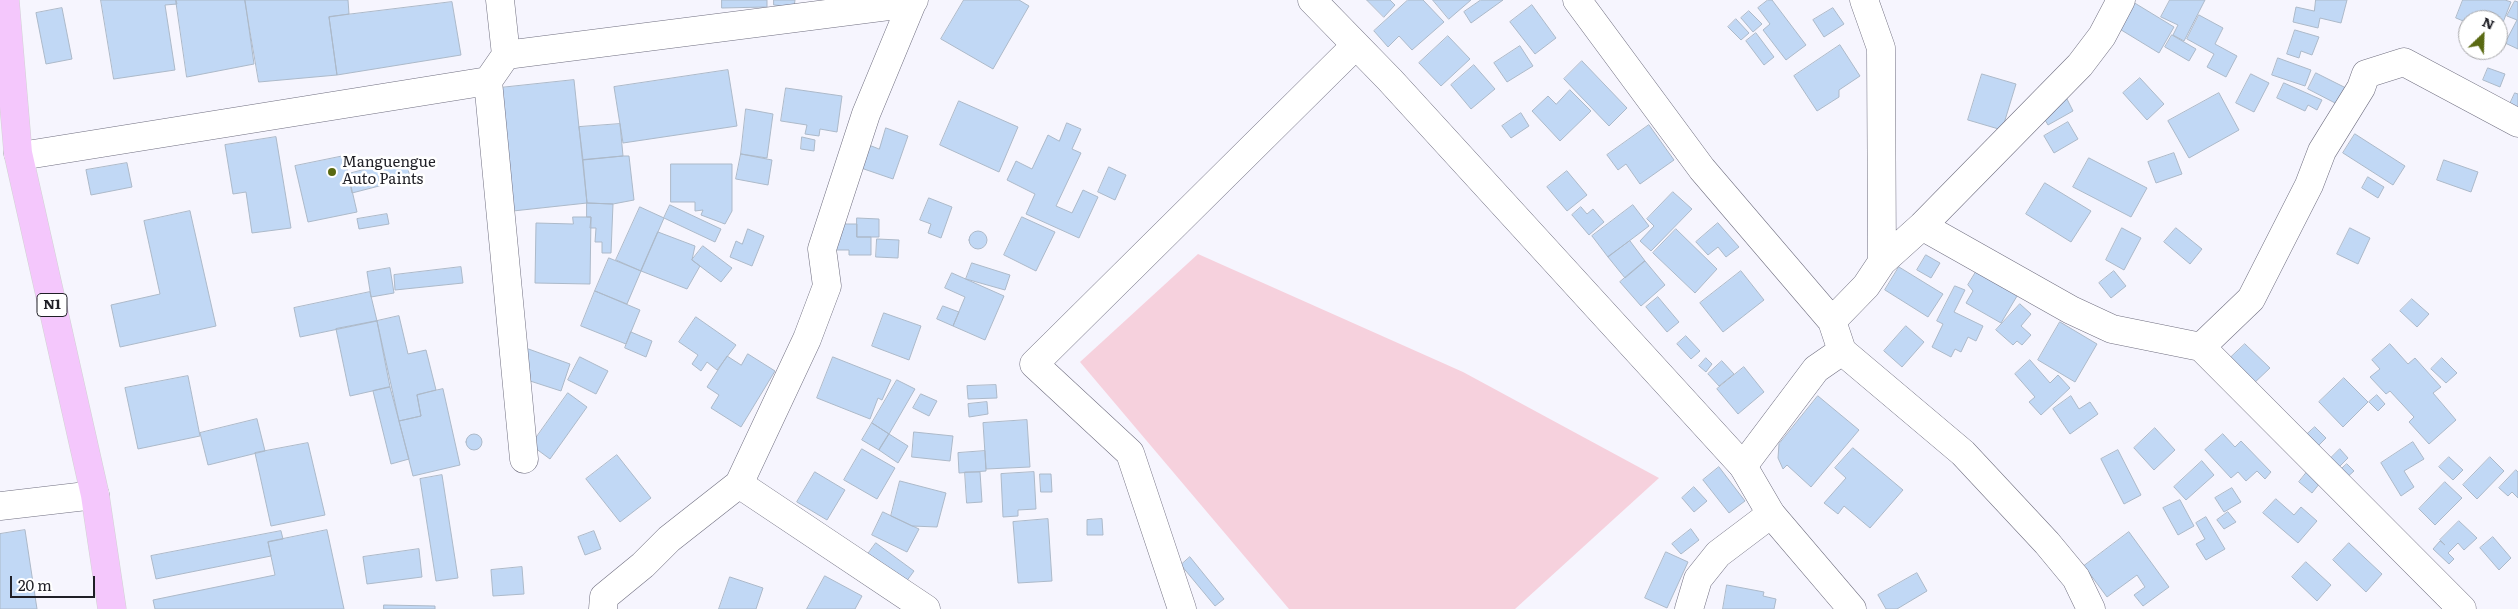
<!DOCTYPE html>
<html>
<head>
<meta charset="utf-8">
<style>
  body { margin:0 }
  #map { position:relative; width:2518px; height:609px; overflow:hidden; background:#f6f5fe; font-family:Literata,serif }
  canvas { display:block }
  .north { position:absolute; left:2458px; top:10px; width:50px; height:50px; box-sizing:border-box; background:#fff; border:1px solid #a5a5a8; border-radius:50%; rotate:24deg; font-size:14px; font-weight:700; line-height:20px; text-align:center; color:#1f1f26 }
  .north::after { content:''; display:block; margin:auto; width:18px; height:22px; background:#596912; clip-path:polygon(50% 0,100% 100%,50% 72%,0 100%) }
  .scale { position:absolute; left:10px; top:576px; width:85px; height:22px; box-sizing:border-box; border:2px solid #1f1f26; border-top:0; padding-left:6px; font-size:15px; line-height:18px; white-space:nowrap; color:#1f1f26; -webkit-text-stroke:4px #fff; paint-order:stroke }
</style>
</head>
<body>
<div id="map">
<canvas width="2518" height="609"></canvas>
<div class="north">N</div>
<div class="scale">20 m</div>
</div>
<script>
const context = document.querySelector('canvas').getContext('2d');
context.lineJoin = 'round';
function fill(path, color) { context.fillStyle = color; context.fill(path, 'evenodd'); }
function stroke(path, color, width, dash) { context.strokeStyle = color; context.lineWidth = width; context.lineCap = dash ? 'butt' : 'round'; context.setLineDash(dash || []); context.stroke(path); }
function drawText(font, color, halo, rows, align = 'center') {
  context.font = font + ' Literata,serif'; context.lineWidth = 5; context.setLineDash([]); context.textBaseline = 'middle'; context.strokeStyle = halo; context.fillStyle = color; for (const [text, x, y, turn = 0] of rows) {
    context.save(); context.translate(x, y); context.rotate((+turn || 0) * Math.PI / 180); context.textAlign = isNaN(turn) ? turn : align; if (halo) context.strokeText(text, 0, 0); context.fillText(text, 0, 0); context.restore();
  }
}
const green = new Path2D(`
  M1198 254 1463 372 1659 478 1515 609H1289L1080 362Z`);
const building = new Path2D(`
  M101 0H176L177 4 165 5 175 70 114 79Z
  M176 0H245L254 64 187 77Z
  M245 0H348L349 14 329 17 337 75 259 82Z
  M722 0H767V7L722 8Z
  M774 0H795L794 7 774 5Z
  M964 0H1019L1029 6 993 69 941 39Z
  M1367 0H1390L1395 5 1384 17Z
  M1408 0H1423L1444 22 1412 50 1399 36 1388 47 1374 31Z
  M1433 0H1471L1449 19Z
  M1481 0H1503L1471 23 1464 12Z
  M1768 0H1772L1806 45 1786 60 1763 30 1770 24 1758 8Z
  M2170 0H2205L2184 41 2173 35 2178 25 2161 17Z
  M2316 0H2347L2341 23 2320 18 2318 28 2293 22 2296 7 2314 11Z
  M2463 0H2505L2511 2 2498 35V20H2468V23L2456 18Z
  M2515 1 2518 2V49L2505 43 2517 20 2507 16Z
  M452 2 461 55 337 75 329 17Z
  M2133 2 2174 27 2159 53 2118 28Z
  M1532 5 1556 38 1535 54 1510 22Z
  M62 8 72 59 46 64 36 13Z
  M1833 8 1844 24 1824 37 1813 20Z
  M1749 11 1762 24 1753 32 1741 18Z
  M2199 15 2223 28 2215 44 2237 56 2226 77 2207 67 2214 54 2187 39Z
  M1736 19 1749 33 1741 40 1728 27Z
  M2295 30 2319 37 2312 55 2301 51 2299 58 2287 54Z
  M1756 33 1774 57 1764 65 1746 41Z
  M2172 35 2196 49 2189 61 2165 47Z
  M1448 36 1470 59 1441 86 1419 63Z
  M1840 45 1860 76 1839 90V97L1817 111 1794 76Z
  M1520 46 1533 66 1507 82 1494 63Z
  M2278 58 2311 70 2305 86 2272 75Z
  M1582 61 1627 108 1609 126 1564 79Z
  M1474 65 1495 89 1471 109 1451 85Z
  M2488 68 2505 74 2500 87 2483 80Z
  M728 70 737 126 623 143 614 87Z
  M2316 73 2346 88 2337 104 2308 89Z
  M1982 74 2016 84 2002 130 1968 120Z
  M2251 74 2269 83 2254 112 2236 103Z
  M2140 78 2164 104 2147 120 2123 93Z
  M574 80 587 203 513 211 499 88Z
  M2284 83 2322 100 2317 110 2308 105 2305 111 2277 98Z
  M786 88 842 96 837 132 820 129 819 136 805 134 807 125 781 121Z
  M1570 90 1591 111 1560 141 1532 111 1548 96 1556 104Z
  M2219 93 2239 130 2189 158 2168 121Z
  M2515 93 2518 94V110L2509 106Z
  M2066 97 2073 111 2048 125 2040 111Z
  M959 101 1018 127 999 172 940 145Z
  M746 109 773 114 767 158 741 154Z
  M1521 113 1529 126 1511 138 1502 126Z
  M2068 122 2078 139 2054 153 2044 136Z
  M1067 123 1081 129 1072 149 1081 153 1056 206 1072 213 1083 190 1098 197 1079 238 1026 214 1035 194 1007 180 1016 161 1032 169 1048 135 1059 141Z
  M620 124 623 156 583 160 579 127Z
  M1649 125 1674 160 1640 184 1626 164 1618 170 1607 155Z
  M886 128 908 136 893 179 861 168 869 145 879 149Z
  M2355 134 2405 166 2393 185 2343 153Z
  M276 137 291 228 252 233 246 192 233 194 225 145Z
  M802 137 815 140 814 151 801 149Z
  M2174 153 2182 174 2156 183 2148 162Z
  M741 154 772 160 768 185 736 179Z
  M344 156 357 212 308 222 295 166Z
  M623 156H629L634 200 613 204 587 203 583 160Z
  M2089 158 2147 188 2131 217 2073 187Z
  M406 159 410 178 352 193 348 174Z
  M2444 160 2478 172 2471 192 2437 180Z
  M127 163 132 187 91 195 86 170Z
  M671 164H732V211L725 224 701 215 703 210 695 211V202H671Z
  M1109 167 1126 175 1115 200 1098 192Z
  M1567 171 1587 195 1567 211 1547 187Z
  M2368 177 2384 187 2378 198 2362 188Z
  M2045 183 2091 211 2071 242 2026 214Z
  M1673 192 1692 209 1651 251 1640 241 1654 226 1647 219Z
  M929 198 952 207 941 238 928 233 931 224 920 220Z
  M587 203 613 204 611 253H602V242H595L596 228H590L591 217H587Z
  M670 205 721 229 715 242 664 218Z
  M1633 205 1649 226 1608 257 1592 236Z
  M640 207 664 218 641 271 616 260Z
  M1581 207 1587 214 1593 209 1604 222 1589 235 1572 215Z
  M190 211 216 326 120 347 111 305 160 294 144 221Z
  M387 214 389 224 359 229 357 219Z
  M573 217H591L590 284 535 283 536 223 573 224Z
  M1022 217 1055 232 1036 271 1004 255Z
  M857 218 879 219V237H857Z
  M1718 223 1739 247 1726 257 1718 247 1708 255 1696 242Z
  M836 224H857V237H871V255H849V250H836Z
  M2122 228 2141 238 2124 270 2106 260Z
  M2176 228 2202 249 2190 264 2164 242Z
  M2350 228 2370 238 2358 264 2337 254Z
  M748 229 764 236 752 266 730 257 736 241 742 244Z
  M1676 229 1717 269 1695 293 1653 253Z
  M969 240a9 9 0 1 1 18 0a9 9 0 1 1-18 0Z
  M658 232 695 246 692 260 700 266 687 289 641 271Z
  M877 239 899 240 898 258 876 257Z
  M1630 241 1645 261 1625 278 1608 257Z
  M703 246 732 268 721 282 692 260Z
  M1926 255 1940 263 1931 278 1917 270Z
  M609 258 641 271 627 304 595 291Z
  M1645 261 1665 285 1641 306 1620 282Z
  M972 263 1010 275 1005 290 966 279Z
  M461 267 463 283 395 290 394 275Z
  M1899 267 1943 294 1928 317 1885 290Z
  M1979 267 2020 291 2001 323 1966 303 1973 291 1968 285Z
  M390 268 394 293 371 297 367 272Z
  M1741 271 1764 300 1723 332 1700 303Z
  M2114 271 2126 286 2111 298 2099 283Z
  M952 273 1004 296 985 340 953 326 965 297 945 288Z
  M1955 286 1965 290 1954 312 1983 326 1976 341 1968 337 1961 352 1955 349 1951 357 1932 347 1943 324 1937 321Z
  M595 291 640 310 626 344 581 326Z
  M370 292 377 321 300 337 294 308Z
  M1658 297 1679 322 1667 332 1646 307Z
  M2412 299 2429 314 2417 327 2400 311Z
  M2020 304 2031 314 2021 326 2031 335 2022 345 2017 341 2013 345 1996 330Z
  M943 306 959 312 953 326 937 319Z
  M884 313 921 326 909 360 872 346Z
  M399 316 408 354 426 350 436 390 417 395 421 416 399 421 377 321Z
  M696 317 736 345 717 370 707 362 701 371 692 364 698 355 679 342Z
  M377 321 390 387 350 396 336 329Z
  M2060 322 2097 344 2075 382 2038 360Z
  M1906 326 1924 342 1902 367 1884 351Z
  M631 332 652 341 646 357 625 348Z
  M1686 336 1700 351 1691 359 1677 344Z
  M2245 344 2270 368 2252 385 2227 361Z
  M2390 344 2408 364 2415 358 2441 387 2433 393 2456 420 2429 444 2409 422 2414 417 2390 391 2386 394 2370 377 2380 369 2372 360Z
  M523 347 570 364 561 391 527 380Z
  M748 354 775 371 741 427 711 408 719 395 707 387 727 356 741 365Z
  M580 357 608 371 596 394 568 380Z
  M833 357 891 380 882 400 878 398 870 419 817 398Z
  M1706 358 1712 364 1706 372 1699 366Z
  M2442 358 2457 373 2446 383 2431 369Z
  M2030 360 2050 383 2058 375 2070 388 2041 415 2029 402 2035 397 2015 374Z
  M1722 361 1734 374 1719 386 1708 374Z
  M1744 367 1764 392 1738 414 1717 389Z
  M188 376 200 436 138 449 125 388Z
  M2344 378 2368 402 2343 427 2319 402Z
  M897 380 915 389 889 434 872 423Z
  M996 385 997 398 968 399 967 386Z
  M390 387 409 459 391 464 373 391Z
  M443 389 460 465 413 476 399 421 421 416 417 395Z
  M568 393 587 407 550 459 531 445Z
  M921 394 937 401 929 416 913 408Z
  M2377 395 2385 404 2378 411 2369 402Z
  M1818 396 1859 430 1811 487 1787 465 1783 469 1778 458 1779 444Z
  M2071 396 2079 409 2090 402 2098 414 2070 434 2053 409Z
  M987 402 988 414 969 417 968 404Z
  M257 419 265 451 208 465 200 433Z
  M1027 420 1030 467 986 469 983 423Z
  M872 423 889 434 879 450 862 440Z
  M2315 427 2326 438 2315 449 2304 437Z
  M2155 428 2175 450 2154 470 2134 448Z
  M914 432 953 436 950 461 912 457Z
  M889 434 908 446 898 463 879 450Z
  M2223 434 2235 447 2241 441 2271 472 2265 479 2257 471 2246 481 2238 472 2231 478 2205 450Z
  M466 442a8 8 0 1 1 16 0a8 8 0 1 1-16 0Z
  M2413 442 2424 459 2404 471 2414 487 2401 496 2381 463Z
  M308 443 325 515 271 526 255 453Z
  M1853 448 1903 490 1870 528 1844 506 1838 514 1824 503 1846 478 1835 468Z
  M862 449 895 468 877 499 844 480Z
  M2340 449 2348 458 2336 470 2328 461Z
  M2118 450 2141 495 2124 504 2101 459Z
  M985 451 986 471 959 473 958 453Z
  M617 455 651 498 620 522 586 479Z
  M2449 457 2463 470 2453 480 2439 467Z
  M2490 457 2504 471 2477 499 2463 485Z
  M2202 461 2214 475 2186 500 2174 487Z
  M2347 464 2354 471 2345 479 2338 472Z
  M1719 467 1745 501 1729 513 1703 480Z
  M2516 470 2518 472V498L2512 492 2508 496 2499 488Z
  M815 472 845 490 827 520 797 502Z
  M965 472H980L982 502 967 503Z
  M1034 472 1036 509 1018 510V516L1003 517 1001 474Z
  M2307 472 2320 483 2312 493 2299 482Z
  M1040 474H1051L1052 492H1041Z
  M442 475 458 578 436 581 420 479Z
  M900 481 946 493 937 527 912 526 891 516Z
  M2445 482 2462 498 2435 525 2419 509Z
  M1694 487 1707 501 1694 512 1682 498Z
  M2232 488 2241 502 2224 512 2215 498Z
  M2276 499 2294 515 2301 507 2317 521 2298 543 2263 513Z
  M2180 500 2194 526 2178 535 2163 508Z
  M883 512 919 529 907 552 872 535Z
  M2228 512 2236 522 2224 529 2217 520Z
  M2206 517 2225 549 2206 560 2196 544 2205 539 2196 523Z
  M1048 519 1052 581 1018 583 1013 522Z
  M1102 519 1103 535H1087V520Z
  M2459 521 2477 538 2464 550 2458 543 2448 553 2454 559 2449 564 2433 549 2440 541 2445 545 2440 540Z
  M1691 529 1699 540 1681 554 1672 544Z
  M25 530 37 609H0V534Z
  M327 530 344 609H155L153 600 275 575 268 542Z
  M281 531 283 539 268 542 271 556 156 579 151 556Z
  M594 531 601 549 585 555 578 537Z
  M2129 532 2169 587 2143 606 2134 595 2145 587 2137 575 2107 597 2084 566Z
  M2493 537 2511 558 2499 570 2480 548Z
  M876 543 914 571 903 586 865 558Z
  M2349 543 2382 574 2366 592 2333 560Z
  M419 549 422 577 367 584 363 557Z
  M1666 552 1688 562 1667 608 1645 598Z
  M1190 557 1224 599 1215 606 1181 565Z
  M2306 562 2331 585 2317 601 2292 577Z
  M522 567 524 594 493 596 491 570Z
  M1917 573 1927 591 1897 609H1886L1878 595Z
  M825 576 862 596 855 609H807Z
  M730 577 763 588 756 609H719Z
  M1727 585 1764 592 1763 596 1776 599 1774 609H1723Z
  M384 605 435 606V609H384Z`);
const minor = new Path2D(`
  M500 0 506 55
  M1577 0 1702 169 1832 321
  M1864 0 1881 48 1882 262
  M488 81 524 459
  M18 153 27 155 488 81 506 55 912 3 914 0
  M1922 226 2071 310 2112 329 2201 347 2462 609
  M2201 347 2251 299 2309 185 2322 151 2361 88 2366 74 2404 62 2518 123
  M1842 351 1963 453 2047 543 2076 578 2091 609
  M1743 466 1816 369 1842 351 1832 321 1866 286 1882 262 1922 226 2080 65 2102 36 2121 0
  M739 484 926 609
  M0 506 95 495
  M603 609 604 597 643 565 669 539 739 484 807 339 827 286 822 249 866 114 912 3
  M1182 609 1130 453 1034 364 1355 46
  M1689 609 1698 579 1718 554 1771 514`);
const tertiary = new Path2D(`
  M1312 0 1390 80 1743 466 1771 514 1852 609`);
const trunk = new Path2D(`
  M5 0 18 153 95 495 112 609`);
const markers = [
  [332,172,5,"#596912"]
];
const shields = [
  [52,305,30]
];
const shieldNames = [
  ["N1",52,305]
];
const poiNames = [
  ["Manguengue",342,163],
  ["Auto Paints",342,180]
];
fill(green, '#f6d1dd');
fill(building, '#c1d8f5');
stroke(building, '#acb9c9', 1);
stroke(minor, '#706f80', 29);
stroke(tertiary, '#706f80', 29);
stroke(trunk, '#d2d2d4', 29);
stroke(minor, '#fff', 28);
stroke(tertiary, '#fff', 28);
stroke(trunk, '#f4c7fc', 28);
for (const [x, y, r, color] of markers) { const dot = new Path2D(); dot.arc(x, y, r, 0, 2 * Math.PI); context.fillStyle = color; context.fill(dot); stroke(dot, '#fff', 2); }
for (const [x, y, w] of shields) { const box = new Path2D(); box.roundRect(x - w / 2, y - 11.5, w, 23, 4); context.fillStyle = '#fff'; context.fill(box); stroke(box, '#1f1f26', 1); }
drawText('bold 14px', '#1f1f26', null, shieldNames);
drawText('15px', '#1f1f26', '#fff', poiNames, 'left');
</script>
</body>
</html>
